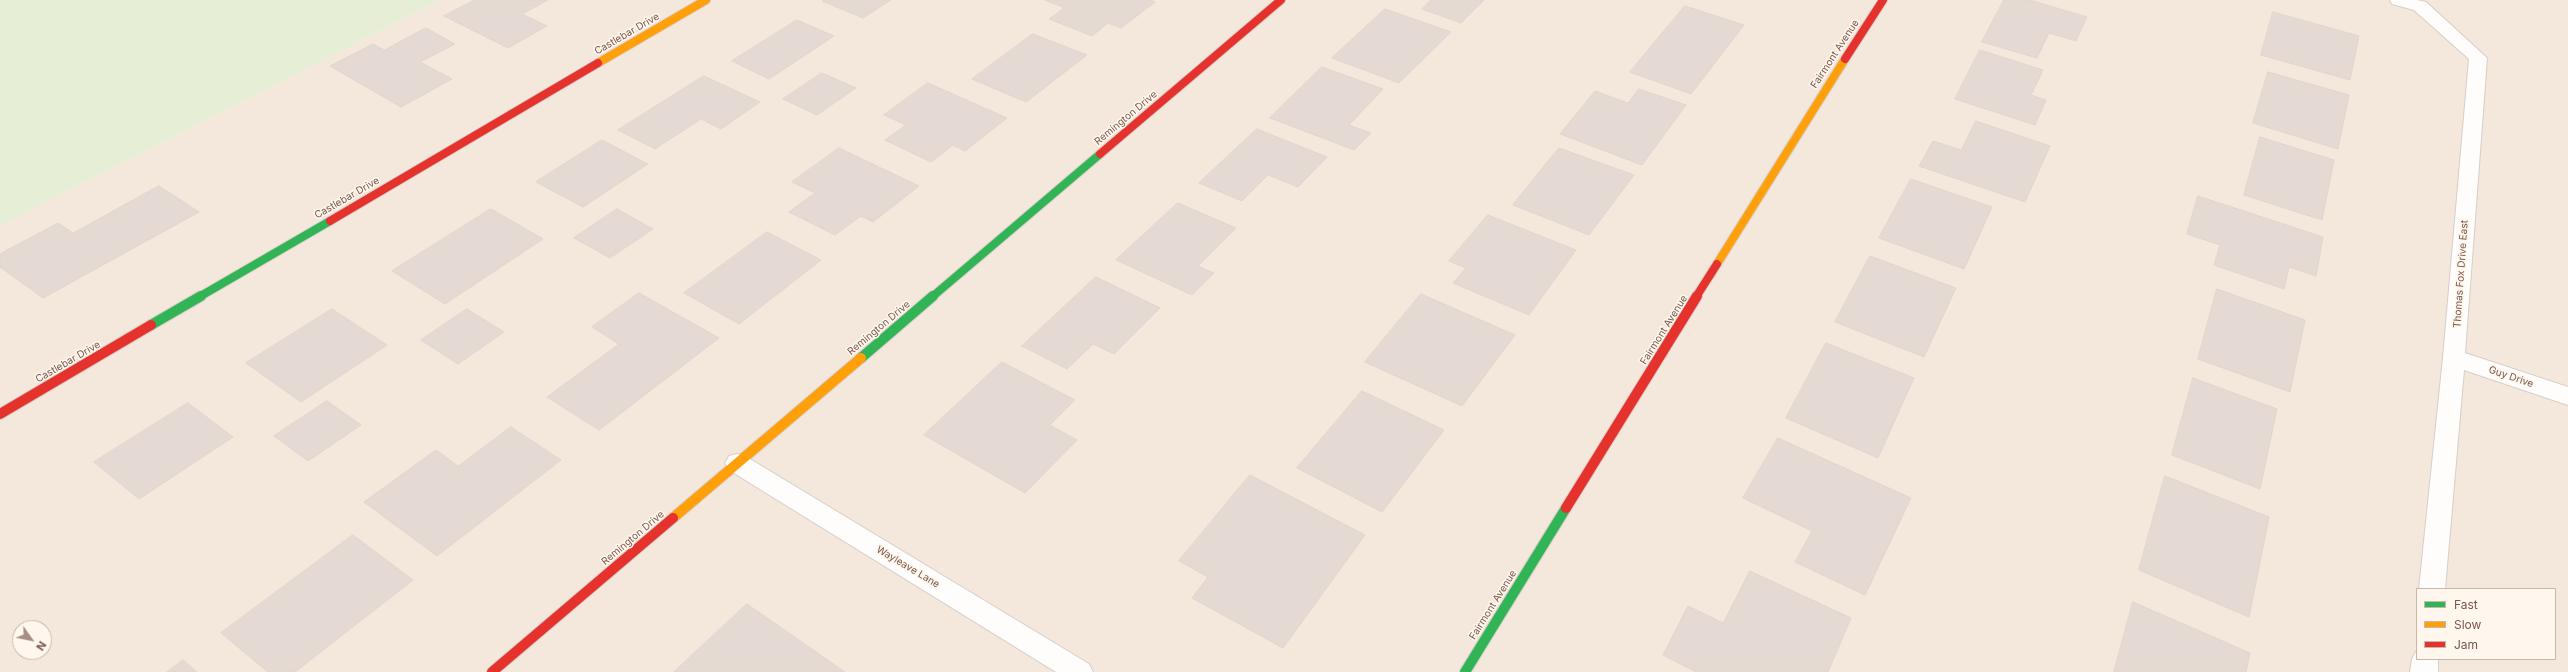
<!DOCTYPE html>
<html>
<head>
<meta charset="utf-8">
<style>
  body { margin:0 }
  #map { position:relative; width:2568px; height:672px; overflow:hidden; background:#f8f2ec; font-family:Inter,sans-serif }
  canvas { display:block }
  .legend { position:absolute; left:2416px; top:588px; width:140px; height:72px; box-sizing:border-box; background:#fff7ee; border:1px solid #c9b7ac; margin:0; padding:5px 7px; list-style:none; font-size:12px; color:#795748 }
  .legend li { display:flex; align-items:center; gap:8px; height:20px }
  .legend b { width:20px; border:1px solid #c9b7ac }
  .north { position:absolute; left:12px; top:620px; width:40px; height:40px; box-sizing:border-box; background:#fff7ee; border:1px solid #c9b7ac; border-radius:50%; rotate:123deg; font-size:11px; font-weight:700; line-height:16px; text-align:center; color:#795748 }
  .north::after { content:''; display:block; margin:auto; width:14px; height:18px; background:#a58d81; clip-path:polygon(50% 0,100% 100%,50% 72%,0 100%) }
</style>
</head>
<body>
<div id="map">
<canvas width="2568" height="672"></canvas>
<ul class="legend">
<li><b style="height:5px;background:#30b455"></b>Fast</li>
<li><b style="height:5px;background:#ff9f0a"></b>Slow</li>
<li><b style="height:5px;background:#e5322d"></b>Jam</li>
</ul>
<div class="north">N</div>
</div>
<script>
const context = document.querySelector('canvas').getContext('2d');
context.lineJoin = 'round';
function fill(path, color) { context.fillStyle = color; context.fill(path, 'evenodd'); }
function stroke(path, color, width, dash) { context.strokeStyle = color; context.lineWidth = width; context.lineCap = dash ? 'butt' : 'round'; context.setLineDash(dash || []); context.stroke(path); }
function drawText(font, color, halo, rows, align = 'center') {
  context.font = font + ' Inter,sans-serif'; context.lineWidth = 3; context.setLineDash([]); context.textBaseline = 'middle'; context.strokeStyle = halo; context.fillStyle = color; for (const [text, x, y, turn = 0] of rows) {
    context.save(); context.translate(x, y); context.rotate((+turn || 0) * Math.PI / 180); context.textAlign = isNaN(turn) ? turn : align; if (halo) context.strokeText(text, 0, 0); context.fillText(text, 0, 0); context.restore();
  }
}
const residential = new Path2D(`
  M440 0H2568V672H0V226ZM2417 589H2555V659H2417ZM20 628H44V652H20Z`);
const green = new Path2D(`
  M0 0H440L0 226Z`);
const building = new Path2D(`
  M475 0H548L522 14 547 26 508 48 444 16Z
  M891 0 863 18 822 1 823 0Z
  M1045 0H1150L1155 2 1121 28 1108 23 1092 36 1049 19 1064 8Z
  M1431 0H1484L1461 23 1422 9Z
  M2004 0H2030L2087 17 2076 41 2049 33 2037 58 1982 42Z
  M1685 6 1744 25 1691 94 1630 72Z
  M1385 9 1451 32 1399 83 1332 58Z
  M2273 12 2359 36 2350 80 2261 55Z
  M797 20 834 36 769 79 732 61Z
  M426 28 455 44 420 62 452 79 401 107 330 66 373 44 384 50Z
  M1033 34 1087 55 1026 102 972 79Z
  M1980 50 2043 70 2031 95 2046 100 2035 125 1955 99Z
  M1322 67 1383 89 1349 125 1371 133 1354 150 1270 118Z
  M2268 72 2349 95 2338 149 2253 123Z
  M822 73 856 88 817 115 783 99Z
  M704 76 760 102 721 129 701 119 655 149 618 130Z
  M928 83 1007 118 965 151 953 145 931 162 885 140 906 125 884 115Z
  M1639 89 1686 105 1642 165 1560 134 1595 91 1628 103Z
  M1976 121 2050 146 2025 202 1919 166 1933 141 1961 150Z
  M1257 129 1327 157 1298 187 1268 175 1242 201 1199 183Z
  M2260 137 2334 160 2322 220 2244 195Z
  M602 140 648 164 583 207 536 182Z
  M839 148 919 186 873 222 861 216 835 235 789 212 815 193 792 182Z
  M1559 148 1634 175 1589 235 1513 205Z
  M1911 179 1992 207 1964 269 1879 238Z
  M159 186 199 212 43 298 0 267V254L58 223 73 233Z
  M2198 196 2323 237 2316 276 2289 267 2284 289 2214 265 2220 245 2187 234Z
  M1178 203 1236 228 1198 266 1214 273 1192 295 1116 260Z
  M491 209 543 239 445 304 392 271Z
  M617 209 653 229 610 258 574 238Z
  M1488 215 1576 250 1529 315 1453 283 1466 268 1449 261Z
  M767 232 821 260 739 324 684 293Z
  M1870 256 1956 288 1924 357 1835 322Z
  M1096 277 1160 308 1114 354 1093 344 1067 369 1022 346Z
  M2217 289 2305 320 2290 392 2198 359Z
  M639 293 719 338 599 430 547 397 619 344 592 327Z
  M1421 294 1515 335 1462 406 1365 362Z
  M332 309 387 345 301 402 246 363Z
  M467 309 504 332 458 364 421 340Z
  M1826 343 1914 378 1878 458 1786 418Z
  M1002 362 1075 400 1050 425 1077 440 1025 493 924 435Z
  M2193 378 2277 409 2260 489 2172 455Z
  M1362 391 1444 430 1382 512 1297 468Z
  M327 401 361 425 308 461 274 436Z
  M188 403 233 437 139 499 94 462Z
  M511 427 561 460 437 556 364 502 436 450 458 466Z
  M1778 438 1911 498 1865 595 1795 562 1812 531 1743 498Z
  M1250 475 1365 535 1283 648 1192 598 1208 577 1179 561Z
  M2165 476 2269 517 2249 617 2139 570Z
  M353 535 413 580 295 672H268L221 633Z
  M1750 571 1851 618 1828 672H1696L1663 655 1688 606 1723 623Z
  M2133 602 2250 653 2246 672H2114Z
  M747 604 845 672H674Z
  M183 660 197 672H167Z`);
const street = new Path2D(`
  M2390 0H2417L2426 2 2487 58 2465 353 2568 387V405L2464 370 2445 589H2419L2443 358 2469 59 2414 10 2392 4Z
  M737 454 745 456 1089 664 1093 672H1056L729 470 725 463 729 456Z
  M2417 650V659H2438V672H2410L2412 659Z`);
const fastFar1 = new Path2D(`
  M199 297 330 221
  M932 297 1100 154`);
const fast = new Path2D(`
  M151 325 201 296
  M861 358 933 296
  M1465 672 1566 508`);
const slowFar1 = new Path2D(`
  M598 63 706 0
  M1717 264 1845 59`);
const slow = new Path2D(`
  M673 518 861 358`);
const jamFar1 = new Path2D(`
  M1845 59 1883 0
  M1100 154 1281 0
  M330 221 598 63
  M1696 297 1717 264`);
const jam = new Path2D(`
  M0 414 151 325
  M1566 508 1697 296
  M492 672 673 518`);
const streetNames = [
  ["Castlebar Drive",627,34,-30],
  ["Fairmont Avenue",1835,54,-57],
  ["Remington Drive",1126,118,-40],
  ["Castlebar Drive",347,198,-30],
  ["Thomas Fox Drive East",2461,274,-86],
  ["Remington Drive",879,328,-40],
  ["Fairmont Avenue",1664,330,-58],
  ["Castlebar Drive",68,362,-30],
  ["Guy Drive",2511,377,19],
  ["Remington Drive",633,538,-40],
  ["Wayleave Lane",908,567,31],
  ["Fairmont Avenue",1493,605,-58]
];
fill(residential, '#f4e7dc');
fill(green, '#e6efd5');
fill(building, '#e5dad3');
stroke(building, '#e2d5cd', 1);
stroke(street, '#d7cec8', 2);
stroke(fastFar1, '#d8cdc7', 10);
stroke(fast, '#d8cdc7', 12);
stroke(slowFar1, '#d8cdc7', 10);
stroke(slow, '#d8cdc7', 12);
stroke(jamFar1, '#d8cdc7', 10);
stroke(jam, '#d8cdc7', 12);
fill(street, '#fefdfc');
stroke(fastFar1, '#30b455', 8);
stroke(fast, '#30b455', 10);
stroke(slowFar1, '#ff9f0a', 8);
stroke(slow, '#ff9f0a', 10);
stroke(jamFar1, '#e5322d', 8);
stroke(jam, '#e5322d', 10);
drawText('10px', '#795748', '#fff7ee', streetNames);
</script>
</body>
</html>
